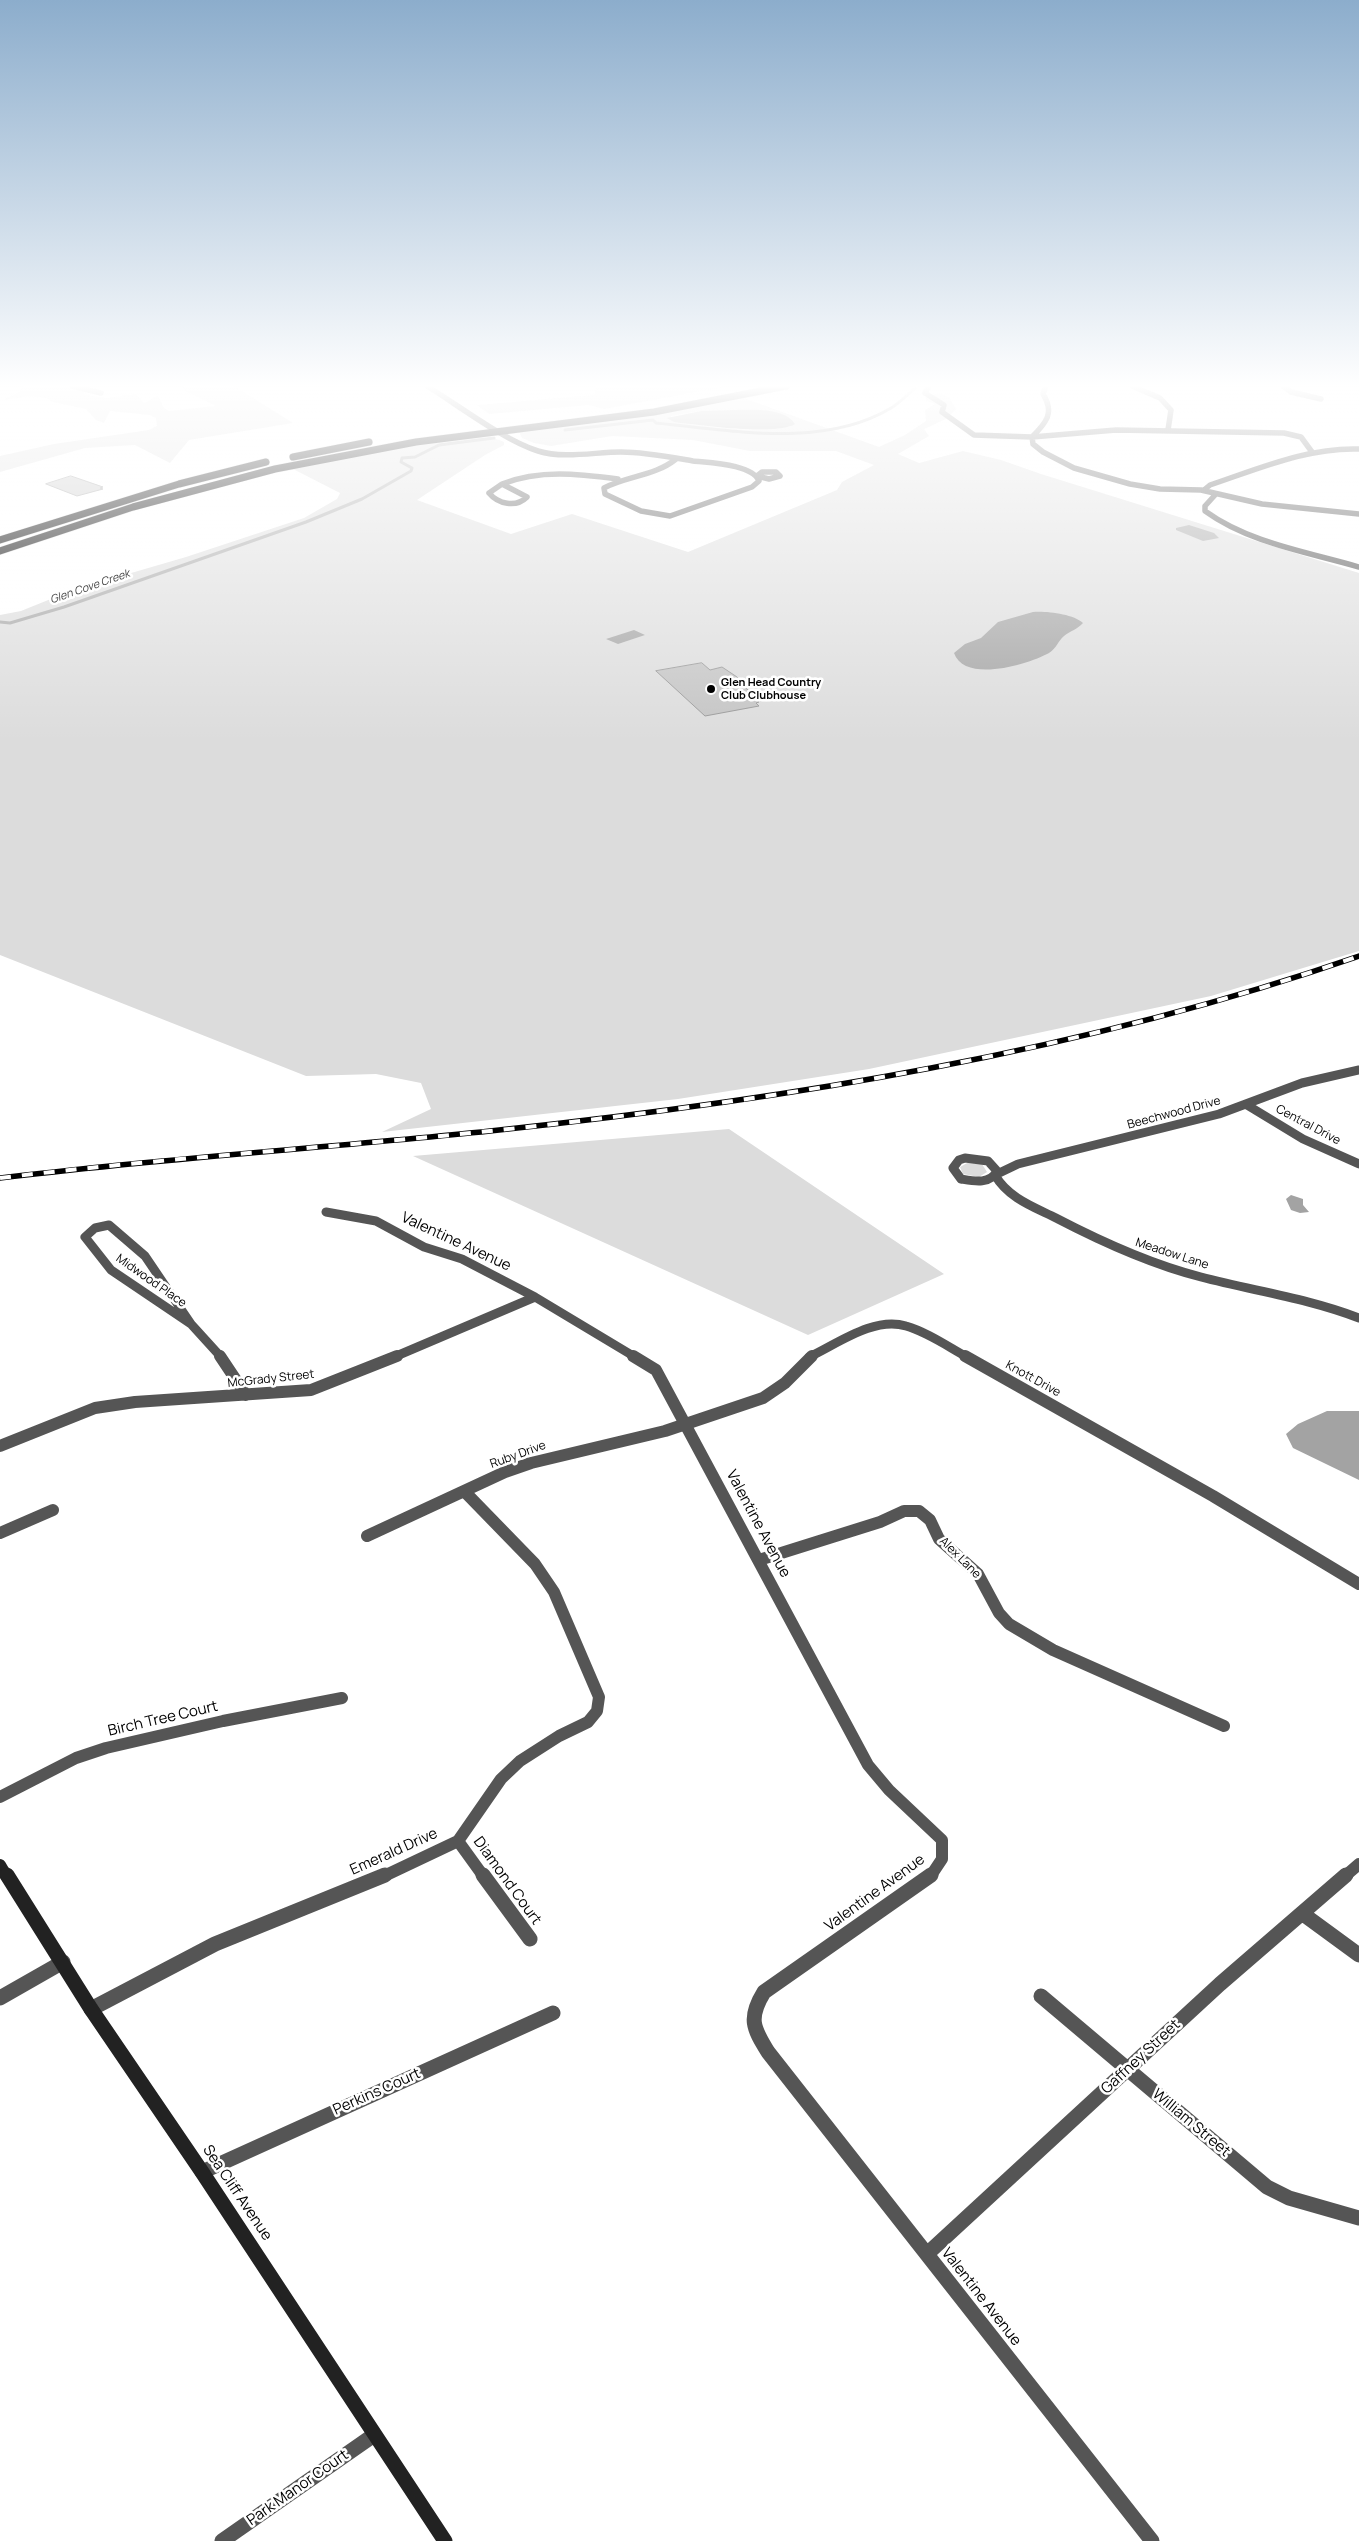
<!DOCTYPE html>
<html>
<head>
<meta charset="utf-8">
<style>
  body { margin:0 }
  canvas { display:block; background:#fff }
</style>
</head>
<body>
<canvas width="1359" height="2541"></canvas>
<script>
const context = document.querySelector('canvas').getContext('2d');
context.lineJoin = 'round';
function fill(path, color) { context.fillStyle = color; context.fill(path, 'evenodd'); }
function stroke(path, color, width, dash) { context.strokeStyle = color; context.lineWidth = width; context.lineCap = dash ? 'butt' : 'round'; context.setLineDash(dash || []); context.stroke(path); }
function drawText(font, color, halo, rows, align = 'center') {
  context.font = font + ' Manrope,sans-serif'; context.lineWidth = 5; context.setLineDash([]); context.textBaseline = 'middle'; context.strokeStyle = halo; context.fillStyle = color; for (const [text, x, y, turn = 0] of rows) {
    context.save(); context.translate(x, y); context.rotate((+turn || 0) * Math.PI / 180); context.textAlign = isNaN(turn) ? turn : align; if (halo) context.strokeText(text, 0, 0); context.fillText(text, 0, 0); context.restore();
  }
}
const green = new Path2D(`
  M24 386H83L85 395 108 398 136 394 144 403 158 396 164 408 169 411 216 406 187 392 182 386H234L293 423 189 440 170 463 135 445 85 448 0 472V456L54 444 149 430 157 426 156 418 150 415 110 411 104 423 96 420 86 409 53 402 46 398 31 396 3 400 19 392Z
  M596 386H721L724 387 604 409 589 405 489 414 477 405 594 395Z
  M940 394 949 397 956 409 946 419 924 429 929 436 898 454 919 463 963 451 1001 460 1041 474 1359 573V951L1211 996 869 1069 678 1099 382 1132 431 1109 421 1083 376 1074 306 1076 0 955V615L21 611 73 590 186 557 304 518 337 499 340 493 293 469 294 467C336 459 471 425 504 442V445L485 455 417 500 511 534 572 514 688 552 837 490 842 482 874 465 836 451H750L693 440 612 436 551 446 534 443 522 438 520 434 522 431 741 397 879 447 905 435 926 421 925 410 935 404 926 401V395ZM733 410H754L792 426C757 435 709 426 674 422L671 416 701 411Z
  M729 1129 944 1274 808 1335 413 1156Z
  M969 1162 982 1164 987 1172 979 1177 963 1174 960 1167Z`);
const water = new Path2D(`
  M733 410C752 410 784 407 795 424 777 436 698 425 674 422L667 418 701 411Z
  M1189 525 1214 533 1219 538 1203 541 1176 530V528Z
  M1033 612C1047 611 1073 614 1083 623 1078 629 1070 631 1064 636 1058 641 1056 649 1049 653 1029 664 965 684 954 653L965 644 981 638 998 622Z
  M634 630 645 635 618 644 606 639Z
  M1291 1195 1303 1199V1205L1309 1212 1300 1213 1291 1210 1286 1199Z
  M1327 1411H1359V1480L1293 1448 1286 1434 1298 1424Z`);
const stream = new Path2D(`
  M565 430 653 420 656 423C731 430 823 449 891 408 901 402 909 393 918 386
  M0 622 10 623 64 607 306 522 362 499 411 471 412 468 401 462 402 458 415 457 439 445 494 438`);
const building = new Path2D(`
  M71 476 103 487 100 488 103 489 77 496 46 484Z
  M702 663 710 670 722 667 737 677 741 684 754 695 751 696 759 702 756 703 759 706 705 716 656 671Z`);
const streetFar3 = new Path2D(`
  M72 386 101 393
  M427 386C458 405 505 441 538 451 564 459 595 452 621 452 645 452 670 457 693 461 710 463 752 464 759 481L752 487 670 516 641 511 605 494 604 488C627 476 655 476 676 459
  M929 386 925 393 944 405 942 412 974 435 1032 437 1033 444 1043 452 1074 468 1130 484 1160 489 1201 490 1262 504 1359 514
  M1132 386 1160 398 1171 410 1168 430
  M1283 386 1291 392 1321 399
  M1032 437 1116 430 1284 433 1301 437 1312 452
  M1032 437C1046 423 1055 413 1043 394L1046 386
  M762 472H776L780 476 769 479 757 476Z
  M502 484 527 497C516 508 498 504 489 493Z
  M502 484C540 469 579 474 618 479
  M1204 490 1210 485C1258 469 1308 447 1359 449
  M1215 495 1205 506V511C1249 543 1308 552 1359 567`);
const streetFar2 = new Path2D(`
  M1359 1070 1302 1083 1219 1114 1018 1164 995 1175C1008 1198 1034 1207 1056 1218 1102 1242 1150 1264 1201 1277 1254 1291 1307 1298 1359 1318
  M1247 1105 1303 1139 1359 1164
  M965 1158 988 1161 997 1171C990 1185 973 1181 961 1179L953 1168 959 1160Z
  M326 1212 376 1221 424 1247 462 1259 535 1297 635 1357
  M109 1225 145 1256 191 1324 111 1270 85 1237 95 1228Z
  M191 1324 221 1357
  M394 1357 535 1297
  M809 1357C837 1344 874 1316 906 1326 927 1332 947 1346 967 1357`);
const streetFar1 = new Path2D(`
  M220 1356 246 1395
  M633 1356 656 1370 868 1765 889 1790 942 1840V1859L930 1877
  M965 1356 1213 1496 1359 1584
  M0 1446 95 1408 135 1402 311 1390 397 1356
  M0 1533 53 1510
  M367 1536 505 1472 531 1463 665 1431 763 1398 785 1383 812 1356
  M759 1560 880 1522 904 1511H919L930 1520 939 1539 978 1574 999 1613 1009 1624 1053 1650 1224 1726
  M0 1797 76 1758 106 1748 223 1721 342 1698
  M458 1841 484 1877
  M382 1877 458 1841 501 1779 520 1761 559 1736 588 1722 597 1711 599 1697 554 1592 535 1564 465 1492
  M1344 1877 1359 1864`);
const street = new Path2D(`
  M483 1875 530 1939
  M931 1875 764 1992C748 2018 753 2028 768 2052L1152 2541
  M1303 1914 1359 1955
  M1041 1996 1267 2187 1289 2198 1359 2218
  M0 1998 63 1962
  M91 2009 215 1944 385 1875
  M202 2172 553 2013
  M927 2254 1220 1984 1346 1875
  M222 2541 374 2435`);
const secondaryFar1 = new Path2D(`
  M0 1865 7 1877`);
const secondary = new Path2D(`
  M7 1875 91 2009 202 2172 445 2541`);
const primary = new Path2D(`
  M293 457 369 442
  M0 540 179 484 266 462
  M0 551 133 507 275 469 416 442 654 412 786 386`);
const rail = new Path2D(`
  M0 1178C163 1158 327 1148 490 1131 783 1100 1080 1053 1359 956`);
const markers = [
  [711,689,5,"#000"]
];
const farWaternames = [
  ["Glen Cove Creek",90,587,-19]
];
const farPoinames = [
  ["Glen Head Country",721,683],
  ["Club Clubhouse",721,696]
];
const streetNames = [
  ["Beechwood Drive",1174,1113,-15],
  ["Central Drive",1308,1125,28],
  ["Meadow Lane",1172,1254,18],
  ["Midwood Place",151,1281,35],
  ["McGrady Street",271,1379,-6],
  ["Knott Drive",1033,1379,29],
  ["Ruby Drive",518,1455,-20],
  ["Alex Lane",960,1558,45]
];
const nearStreetnames = [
  ["Valentine Avenue",456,1242,25],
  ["Valentine Avenue",758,1524,62],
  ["Birch Tree Court",163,1719,-13],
  ["Emerald Drive",394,1852,-24],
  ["Diamond Court",507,1881,54],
  ["Valentine Avenue",875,1893,-36],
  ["Gaffney Street",1141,2057,-43],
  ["Perkins Court",377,2092,-24],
  ["William Street",1191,2123,40],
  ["Sea Cliff Avenue",237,2193,56],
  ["Valentine Avenue",981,2297,52],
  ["Park Manor Court",298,2488,-35]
];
fill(green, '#dcdcdc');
fill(water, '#a3a3a3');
stroke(stream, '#a3a3a3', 3);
fill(building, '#c4c4c4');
stroke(building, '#999', 1);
stroke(primary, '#dbdbdb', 8);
stroke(streetFar3, '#555', 5.5);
stroke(streetFar2, '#555', 9);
stroke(streetFar1, '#555', 12);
stroke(street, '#555', 15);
stroke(secondaryFar1, '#222', 12);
stroke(secondary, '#222', 15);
stroke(primary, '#000', 7);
stroke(rail, '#000', 5.5);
stroke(rail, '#fff', 4, [11]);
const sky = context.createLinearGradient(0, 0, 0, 742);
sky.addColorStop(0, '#8cadcc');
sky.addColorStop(0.52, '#fff');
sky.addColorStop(1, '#ffffff00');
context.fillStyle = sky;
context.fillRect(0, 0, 1359, 742);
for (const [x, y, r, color] of markers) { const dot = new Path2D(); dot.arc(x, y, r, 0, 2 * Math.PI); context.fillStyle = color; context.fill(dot); stroke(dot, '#fff', 2); }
drawText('italic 11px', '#444', '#fff', farWaternames);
drawText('bold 11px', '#000', '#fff', farPoinames, 'left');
drawText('12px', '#000', '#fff', streetNames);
drawText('15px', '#000', '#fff', nearStreetnames);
</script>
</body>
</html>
